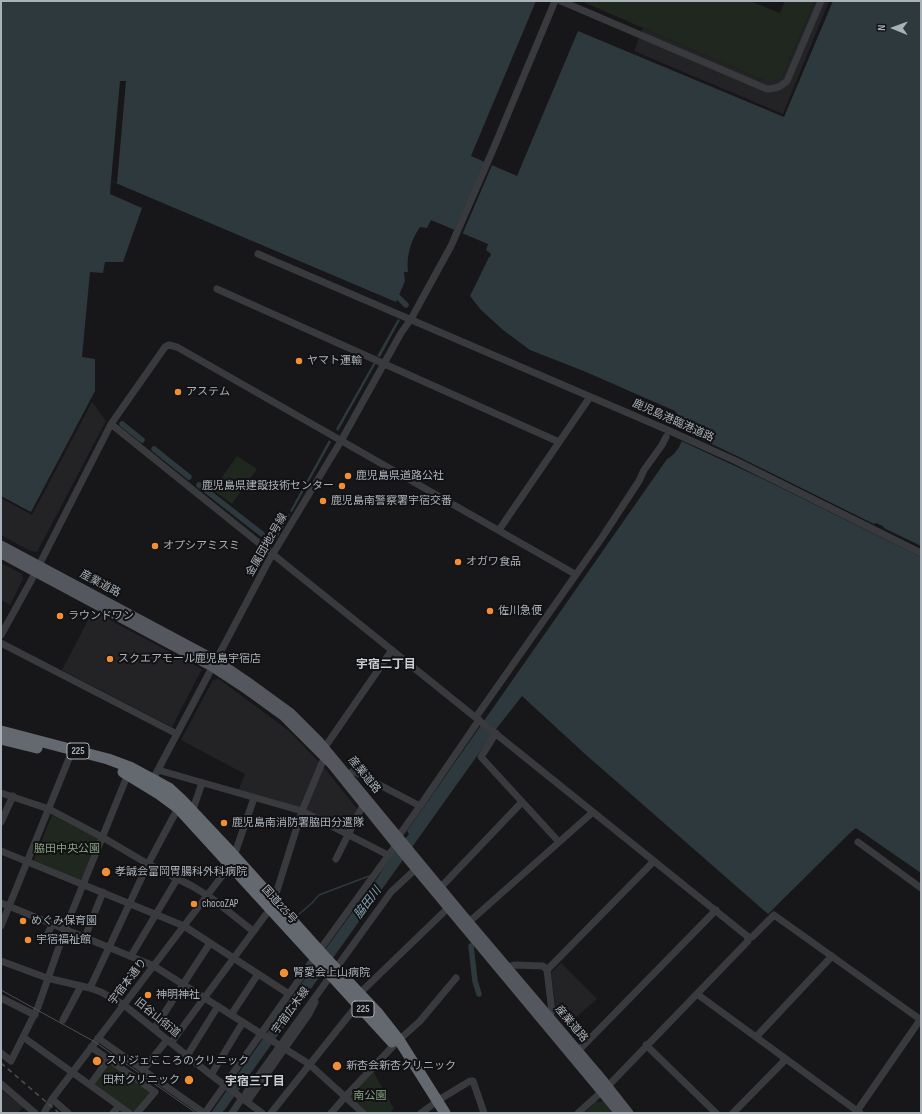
<!DOCTYPE html>
<html>
<head>
<meta charset="utf-8">
<style>
  body { margin:0 }
  #map { position:relative; width:922px; height:1114px; overflow:hidden; background:#171719; font-family:"Sofia Sans Condensed",sans-serif }
  canvas { display:block }
  .frame { position:absolute; inset:0; border:2px solid #a9b1b9; pointer-events:none }
  .north { position:absolute; left:874px; top:8px; width:40px; height:40px; -webkit-text-stroke:3px #121214; paint-order:stroke; rotate:271deg; font-size:11px; font-weight:700; line-height:16px; text-align:center; color:#a9b1b9 }
  .north::after { content:''; display:block; margin:auto; width:14px; height:18px; background:#a9b1b9; clip-path:polygon(50% 0,100% 100%,50% 72%,0 100%) }
</style>
</head>
<body>
<div id="map">
<canvas width="922" height="1114"></canvas>
<div class="frame"></div>
<div class="north">N</div>
</div>
<script>
const context = document.querySelector('canvas').getContext('2d');
context.lineJoin = 'round';
function fill(path, color) { context.fillStyle = color; context.fill(path, 'evenodd'); }
function stroke(path, color, width, dash) { context.strokeStyle = color; context.lineWidth = width; context.lineCap = dash ? 'butt' : 'round'; context.setLineDash(dash || []); context.stroke(path); }
function drawText(font, color, halo, rows, align = 'center') {
  context.font = font + ' "Sofia Sans Condensed","Noto Sans JP",sans-serif'; context.lineWidth = 4; context.setLineDash([]); context.textBaseline = 'middle'; context.strokeStyle = halo; context.fillStyle = color; for (const [text, x, y, turn = 0] of rows) {
    context.save(); context.translate(x, y); context.rotate((+turn || 0) * Math.PI / 180); context.textAlign = isNaN(turn) ? turn : align; if (halo) context.strokeText(text, 0, 0); context.fillText(text, 0, 0); context.restore();
  }
}
const built = new Path2D(`
  M815 1H829L783 114 634 51 643 28 765 81 783 75Z
  M92 402 106 421 37 552 30 551 1 535V498L32 515Z
  M1 563 22 574 23 579 10 605 1 600Z
  M93 611 202 669 172 727 62 670Z
  M219 679 289 731 320 763 301 809 238 791 245 774 181 740 213 680Z
  M323 766 358 810 347 831 304 810Z
  M561 963 597 999 566 1026 557 1017 551 973Z
  M1 1090 23 1107 18 1113H1Z`);
const green = new Path2D(`
  M581 1H750L780 13 785 1H815L783 75 774 81H765Z
  M237 456 257 469 232 504 213 490Z
  M52 815 97 837 98 839 82 879 79 881 33 862Z
  M109 1062 150 1091 151 1094 135 1113H132L93 1086Z
  M373 1071 394 1109 389 1113H367L349 1097Z
  M605 1101 613 1113H585L595 1102Z`);
const water = new Path2D(`
  M1 1H536L471 156 517 176 578 31 784 117 833 1H921V873L856 828 852 831 768 914 585 754 522 696 497 728 226 1108 222 1113H211L327 947 378 877 392 855 393 854 409 834 407 831 667 459C679 453 687 435 683 421 682 418 677 414 675 411L586 372 530 350 503 330 481 310 470 296 489 257H490L491 254 486 250 488 244 431 220 427 228 420 227C411 240 406 256 408 272H404L405 281 396 302 111 181 110 194 142 208 123 262H105L103 273 90 272 82 357 95 359V391L31 512 1 496Z
  M398 319 400 320 380 357 377 356Z
  M374 362 376 363 338 431 336 429Z
  M329 440 331 442 292 512 290 511Z
  M288 514 290 515 275 541 265 539 255 531 256 529 266 536 274 537Z`);
const pier = new Path2D(`
  M120 81H126L117 183 111 181Z
  M485 160 493 163 462 235 454 231Z
  M682 430 737 456 874 524 876 523 883 526 884 528 921 546V557L761 478 679 440Z`);
const stream = new Path2D(`
  M297 916 312 903 319 895 369 876`);
const canal = new Path2D(`
  M398 297 406 305
  M122 424 142 440
  M154 449 189 477
  M199 485 262 534
  M471 946 475 981 479 994`);
const minor = new Path2D(`
  M561 1 767 89C776 89 780 87 787 81L821 1
  M258 254 663 428 736 461 921 553
  M217 289 559 442
  M111 424 747 936 748 941 608 1086 578 1113
  M499 530 590 397
  M1 635 32 579 111 424 165 347 169 345 177 347 575 574
  M1 643 177 734
  M476 717 601 539 639 481 644 470 662 445 666 437
  M496 733 481 757 559 842
  M325 747 392 650
  M158 770 302 811 388 855
  M349 775 353 771 420 806 479 720
  M152 781 268 562 341 441 401 333 411 319 451 246 492 152 555 1
  M1 793 49 809 102 837 148 864 192 886 210 897 253 931
  M192 812 202 783
  M1 822 13 796
  M398 837 420 806
  M858 842 921 888
  M1 851 184 926 289 994
  M336 859 363 805
  M441 887 522 802
  M274 900 302 811 322 763 325 758
  M1 903 154 966 309 1064 363 1113
  M469 922 593 812
  M1 926 70 756
  M85 937 103 892
  M748 938 752 937 774 915 921 1020
  M45 939 53 923
  M319 951 396 845
  M131 956 177 879
  M1 961 47 978 90 988 101 992 124 1005 211 1075 262 1113
  M507 967 514 965 543 966 547 970 552 1012 549 1016
  M547 970 654 861
  M90 988 148 864 178 808
  M360 993 448 908
  M697 994 860 1113
  M1 998 35 1015
  M231 1015 258 974
  M63 1020 81 986
  M154 1029 210 943
  M23 1037 129 1113
  M756 1037 832 956
  M98 1038 204 1113
  M399 1040 420 1021 456 978
  M171 1043 270 909
  M646 1045 716 1113
  M91 1047 155 1092 137 1113
  M578 1051 716 910
  M1 1053 11 1061 38 1007 67 924 128 774
  M187 1056 218 1006
  M143 1070 167 1040
  M211 1075 243 1022
  M1 1084 35 1113
  M90 1085 108 1060
  M246 1093 391 892 419 866
  M52 1099 68 1113
  M437 1101 470 1081H473L484 1113
  M247 1102 309 1014 315 1002
  M857 1111 920 1020
  M44 1113 52 1099 225 872 234 856 254 798
  M113 1113 119 1106
  M205 1113 315 957
  M232 1113 242 1098
  M271 1113 358 1004
  M331 1113 345 1097 394 1045
  M421 1113 432 1105
  M733 1113 786 1059`);
const major = new Path2D(`
  M1 545 216 660 247 681 291 713 320 742 469 922 603 1080 629 1113
  M1 554 212 667 247 690 283 716 331 764 409 861 619 1113`);
const highway = new Path2D(`
  M1 731 108 759 132 768 169 788 182 800 229 850 325 957 377 1012 399 1040 445 1113
  M1 739 37 748
  M123 772 159 794 178 808 392 1042`);
const tram = new Path2D(`
  M1 990 95 1042 196 1113`);
const rail = new Path2D(`
  M1 1063 59 1113`);
const markers = [
  [299,361,4,"#f18f36"],
  [178,392,4,"#f18f36"],
  [348,476,4,"#f18f36"],
  [342,486,4,"#f18f36"],
  [323,501,4,"#f18f36"],
  [155,546,4,"#f18f36"],
  [458,562,4,"#f18f36"],
  [490,611,4,"#f18f36"],
  [60,616,4,"#f18f36"],
  [110,659,4,"#f18f36"],
  [224,823,4,"#f18f36"],
  [106,872,5,"#f18f36"],
  [194,904,4,"#f18f36"],
  [23,921,4,"#f18f36"],
  [28,940,4,"#f18f36"],
  [284,973,5,"#f18f36"],
  [148,995,4,"#f18f36"],
  [97,1061,5,"#f18f36"],
  [337,1066,5,"#f18f36"],
  [189,1080,5,"#f18f36"]
];
const shields = [
  [78,751,22],
  [363,1009,22]
];
const shieldNames = [
  ["225",78,751],
  ["225",363,1009]
];
const poiNames = [
  ["ヤマト運輸",307,361],
  ["アステム",186,392],
  ["鹿児島県道路公社",356,476],
  ["鹿児島県建設技術センター",334,486,"right"],
  ["鹿児島南警察署宇宿交番",331,501],
  ["オプシアミスミ",163,546],
  ["オガワ食品",466,562],
  ["佐川急便",498,611],
  ["ラウンドワン",68,616],
  ["スクエアモール鹿児島宇宿店",118,659],
  ["鹿児島南消防署脇田分遣隊",232,823],
  ["孝誠会富岡胃腸科外科病院",115,872],
  ["chocoZAP",202,904],
  ["めぐみ保育園",31,921],
  ["宇宿福祉館",36,940],
  ["腎愛会上山病院",293,973],
  ["神明神社",156,995],
  ["スリジェこころのクリニック",106,1061],
  ["新杏会新杏クリニック",346,1066],
  ["田村クリニック",180,1080,"right"]
];
const streetNames = [
  ["鹿児島港臨港道路",673,421,24],
  ["金属団地2号線",267,545,-60],
  ["産業道路",100,584,28],
  ["産業道路",364,775,51],
  ["国道225号",279,905,48],
  ["宇宿本通り",128,982,-53],
  ["宇宿広木線",291,1011,-54],
  ["旧谷山街道",157,1018,39],
  ["産業道路",571,1024,50]
];
const parkNames = [
  ["脇田中央公園",67,849],
  ["南公園",370,1096]
];
const neighbourhoodNames = [
  ["宇宿二丁目",386,665],
  ["宇宿三丁目",255,1082]
];
const waterNames = [
  ["脇田川",368,903,-53]
];
fill(built, '#232326');
fill(green, '#1f271f');
fill(water, '#2d393d');
fill(pier, '#171719');
stroke(stream, '#2d393d', 1.5);
stroke(canal, '#2d393d', 5.5);
stroke(minor, '#383a3e', 7);
stroke(major, '#54575d', 9);
stroke(highway, '#64696f', 11);
stroke(tram, '#4b4e53', 1);
stroke(rail, '#4b4e53', 1.5, [5, 4]);
for (const [x, y, r, color] of markers) { const dot = new Path2D(); dot.arc(x, y, r, 0, 2 * Math.PI); context.fillStyle = color; context.fill(dot); stroke(dot, '#121214', 1.5); }
for (const [x, y, w] of shields) { const box = new Path2D(); box.roundRect(x - w / 2, y - 8, w, 16, 3); context.fillStyle = '#121214'; context.fill(box); stroke(box, '#a9b1b9', 1); }
drawText('bold 10px', '#a9b1b9', null, shieldNames);
drawText('11px', '#a9b1b9', '#121214', poiNames, 'left');
drawText('11px', '#a9b1b9', '#121214', streetNames);
drawText('11px', '#85a380', '#121214', parkNames);
drawText('bold 12px', '#cacfd5', '#121214', neighbourhoodNames);
drawText('italic 12px', '#80a5b3', '#121214', waterNames);
</script>
</body>
</html>
